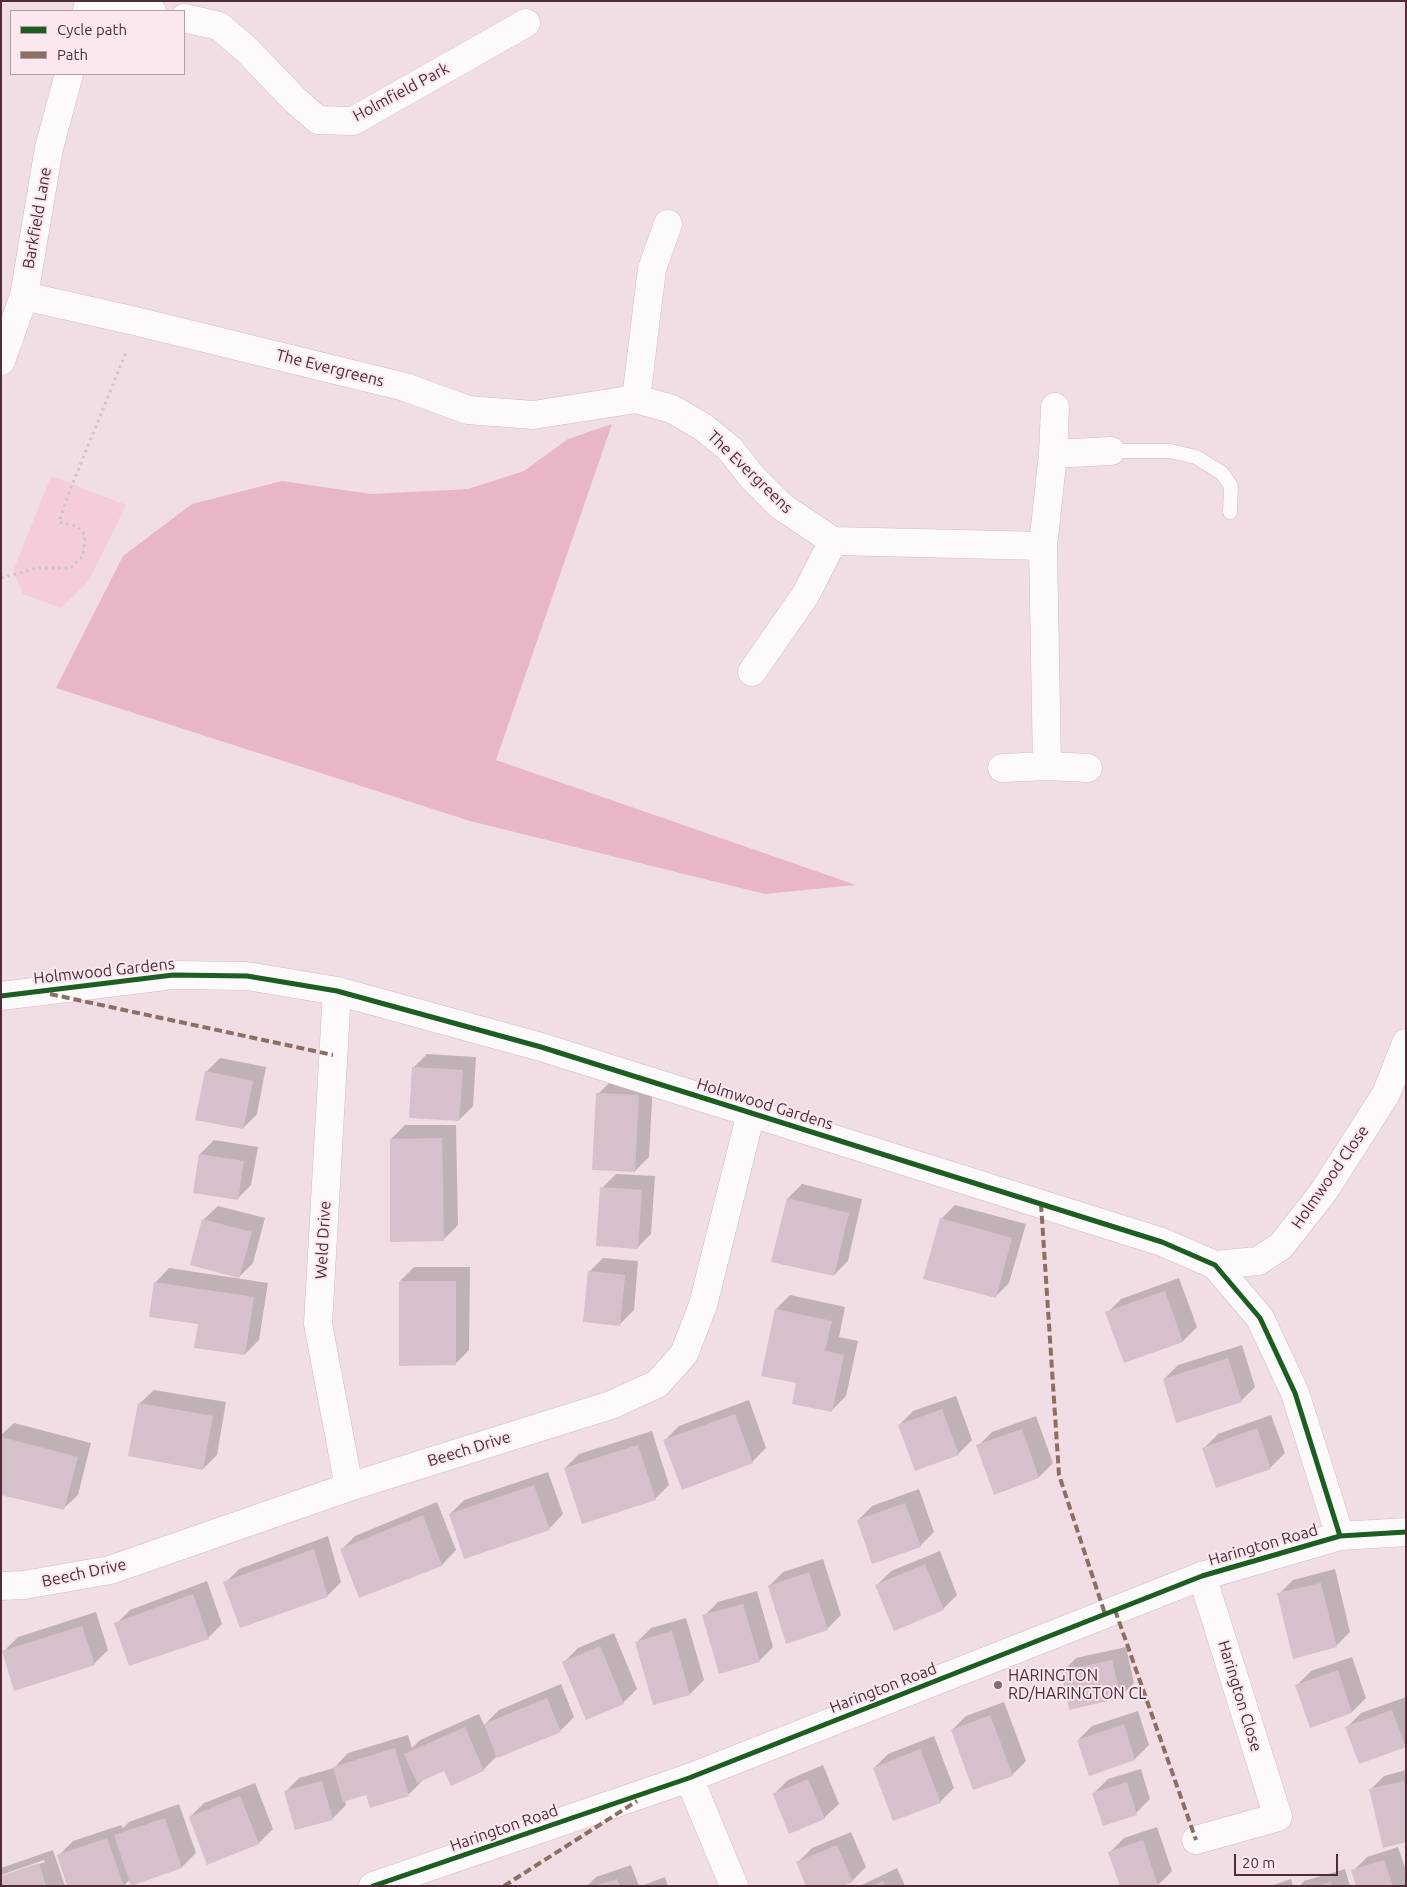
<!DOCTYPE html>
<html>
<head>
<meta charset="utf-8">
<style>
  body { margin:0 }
  #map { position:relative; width:1407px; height:1887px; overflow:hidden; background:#f1dee4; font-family:Ubuntu,sans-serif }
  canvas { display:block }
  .frame { position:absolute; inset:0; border:2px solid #4e2c38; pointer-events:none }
  .legend { position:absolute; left:10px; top:10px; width:175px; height:65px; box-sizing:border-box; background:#fae8ee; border:1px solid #b59da5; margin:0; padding:6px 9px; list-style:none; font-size:15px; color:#4e2c38 }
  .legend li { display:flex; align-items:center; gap:10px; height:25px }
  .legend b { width:25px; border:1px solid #b59da5 }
  .scale { position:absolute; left:1234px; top:1854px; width:104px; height:22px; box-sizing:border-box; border:2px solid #4e2c38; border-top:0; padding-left:6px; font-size:15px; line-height:18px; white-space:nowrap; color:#4e2c38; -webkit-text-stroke:4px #fae8ee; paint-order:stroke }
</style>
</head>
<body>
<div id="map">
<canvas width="1407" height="1887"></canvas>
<div class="frame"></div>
<ul class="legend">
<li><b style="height:6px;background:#1b5e20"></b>Cycle path</li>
<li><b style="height:6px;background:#8d6e63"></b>Path</li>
</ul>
<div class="scale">20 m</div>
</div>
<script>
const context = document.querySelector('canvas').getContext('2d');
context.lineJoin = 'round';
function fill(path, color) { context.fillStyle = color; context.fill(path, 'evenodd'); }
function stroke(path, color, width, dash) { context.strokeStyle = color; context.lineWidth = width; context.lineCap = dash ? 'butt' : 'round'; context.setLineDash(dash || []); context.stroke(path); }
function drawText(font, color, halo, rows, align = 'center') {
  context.font = font + ' Ubuntu,sans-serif'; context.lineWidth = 4; context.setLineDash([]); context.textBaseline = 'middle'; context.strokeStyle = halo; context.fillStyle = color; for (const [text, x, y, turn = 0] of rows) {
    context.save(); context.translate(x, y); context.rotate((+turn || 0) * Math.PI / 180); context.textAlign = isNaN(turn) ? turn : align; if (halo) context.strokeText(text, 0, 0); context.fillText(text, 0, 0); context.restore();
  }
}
const green = new Path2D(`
  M51 476 126 505 89 581 61 608 23 594 13 571Z`);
const forest = new Path2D(`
  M612 424 496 760 856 885 765 894 470 821 56 688 123 556 192 504 282 481 371 494 468 489 524 471 568 439Z`);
const shadow = new Path2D(`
  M427 1054 476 1057 473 1106 459 1120 413 1068Z
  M220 1058 266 1067 257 1114 243 1128 206 1072Z
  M612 1080 653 1082 649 1157 635 1171 598 1094Z
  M405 1125H456L458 1225 444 1239 391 1139Z
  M214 1140 258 1147 251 1185 237 1199 200 1154Z
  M616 1174 655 1176 651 1234 637 1248 602 1188Z
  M802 1184 862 1199 848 1261 834 1275 788 1198Z
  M955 1205 1026 1224 1009 1283 995 1297 941 1219Z
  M218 1206 265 1218 253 1263 239 1277 203 1220Z
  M603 1258 638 1261 634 1310 620 1324 589 1272Z
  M414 1267H470L469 1350 455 1364 400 1281Z
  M169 1268 268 1283 259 1340 245 1354 199 1323 155 1283Z
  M1179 1278 1197 1327 1183 1341 1125 1362 1107 1313 1121 1299Z
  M790 1295 845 1307 839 1337 858 1341 846 1396 831 1411 797 1382 776 1309Z
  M1242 1345 1255 1387 1241 1401 1164 1379 1178 1365Z
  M154 1390 226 1402 217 1455 203 1469 139 1404Z
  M956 1396 972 1440 958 1454 899 1425 913 1411Z
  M749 1400 766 1448 752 1462 665 1440 679 1426Z
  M1271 1415 1285 1453 1271 1467 1217 1486 1204 1448 1218 1434Z
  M1036 1416 1053 1463 1039 1477 978 1446 992 1432Z
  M14 1423 91 1443 78 1495 63 1509 1 1494V1435Z
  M652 1431 669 1485 655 1499 565 1468 579 1454Z
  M548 1472 563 1514 549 1529 450 1514 464 1500Z
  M919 1489 934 1532 920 1546 858 1520 872 1506Z
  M437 1502 456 1550 442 1565 359 1596 341 1550 355 1536Z
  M328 1536 341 1582 327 1596 225 1583 239 1569Z
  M940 1551 957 1595 943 1609 877 1585 891 1571Z
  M823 1559 841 1615 827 1629 769 1586 783 1572Z
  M1335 1569 1350 1632 1336 1646 1279 1594 1293 1580Z
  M207 1581 222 1624 208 1638 116 1624 130 1610Z
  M757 1591 773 1647 759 1661 704 1616 718 1602Z
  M96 1612 108 1650 94 1664 4 1651 18 1637Z
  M686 1618 704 1680 690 1694 637 1642 651 1628Z
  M614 1633 637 1689 623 1703 564 1662 578 1648Z
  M1126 1647 1134 1683 1120 1697 1062 1672 1076 1658Z
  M1352 1657 1366 1698 1352 1712 1310 1726 1297 1685 1311 1671Z
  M561 1684 574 1717 560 1731 498 1755 483 1770 445 1769 422 1779V1781L408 1795 367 1793 345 1800 346 1805 332 1819 285 1792 299 1778 334 1768 348 1753 408 1735 412 1748 420 1740 479 1714 484 1725 499 1710Z
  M1406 1697 1405 1746 1347 1727 1361 1713Z
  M1004 1702 1026 1761 1012 1775 952 1730 966 1716Z
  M1138 1711 1149 1745 1135 1759 1078 1740 1092 1726Z
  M934 1736 954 1788 940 1802 874 1768 888 1754Z
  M823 1765 839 1804 824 1818 774 1794 788 1780Z
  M1141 1769 1150 1799 1136 1813 1094 1793 1108 1779Z
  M1406 1770V1841L1370 1790 1384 1776Z
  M255 1783 273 1829 259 1843 208 1863 190 1817 204 1803Z
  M179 1804 196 1853 182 1867 132 1884 130 1879 124 1886 59 1855 73 1841 121 1825 123 1828 129 1822Z
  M1157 1827 1172 1871 1158 1885 1110 1852 1124 1838Z
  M851 1832 866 1867 852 1881 798 1862 812 1848Z
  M1398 1847 1406 1870V1886H1358L1353 1871 1367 1857Z
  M53 1850 65 1886H1V1877L45 1862 44 1860 1 1875V1868Z
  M631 1865 639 1886H587L596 1877Z
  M897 1868 905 1886H860Z
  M1345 1869 1350 1886H1300L1304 1881Z
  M665 1877 668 1886H641Z
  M1291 1879 1293 1886H1271Z`);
const building = new Path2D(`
  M412 1067 463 1070 459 1121 409 1118Z
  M205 1071 253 1081 243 1129 195 1120Z
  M596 1093 639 1095 635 1172 592 1170Z
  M442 1138 444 1241 390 1242V1139Z
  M199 1154 244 1161 238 1200 193 1193Z
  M600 1187 642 1190 638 1249 596 1246Z
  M787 1198 849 1213 834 1276 771 1262Z
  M940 1218 1012 1238 996 1298 923 1279Z
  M202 1219 252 1232 239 1278 190 1265Z
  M588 1271 625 1275 620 1326 583 1322Z
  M399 1281H456V1365L399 1366Z
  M154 1282 254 1297 245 1355 194 1348 198 1324 149 1317Z
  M1165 1291 1183 1342 1124 1363 1105 1312Z
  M775 1309 832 1321 825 1351 844 1355 832 1412 792 1404 796 1383 761 1376Z
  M1228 1358 1242 1402 1176 1423 1163 1379Z
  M138 1403 213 1416 203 1470 128 1456Z
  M942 1409 959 1455 915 1471 898 1425Z
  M735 1414 753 1463 682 1490 663 1440Z
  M1257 1428 1271 1469 1216 1488 1202 1448Z
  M1022 1429 1039 1478 994 1495 976 1445Z
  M1 1437 78 1457 64 1510 1 1495Z
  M638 1445 656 1500 582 1524 564 1468Z
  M534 1485 550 1530 464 1559 449 1514Z
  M905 1503 921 1547 872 1564 857 1520Z
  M423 1515 442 1566 359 1598 340 1549Z
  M314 1549 328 1597 240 1628 223 1582Z
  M925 1564 944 1610 894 1631 875 1585Z
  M809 1572 828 1630 786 1644 768 1586Z
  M1321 1583 1337 1647 1293 1659 1277 1593Z
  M193 1594 209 1639 129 1666 114 1623Z
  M743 1604 760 1662 719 1674 702 1615Z
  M82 1626 95 1665 14 1691 2 1651Z
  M672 1631 690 1695 653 1705 635 1642Z
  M600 1646 624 1704 586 1720 562 1662Z
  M1112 1660 1121 1698 1069 1710 1061 1671Z
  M1338 1670 1352 1713 1310 1728 1295 1685Z
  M547 1698 561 1732 497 1758 484 1724Z
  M1392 1710 1406 1747 1359 1764 1345 1727Z
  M990 1715 1013 1776 973 1790 951 1730Z
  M1124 1724 1135 1760 1089 1776 1077 1740Z
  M465 1727 484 1771 451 1786 444 1771 417 1783 404 1754Z
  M395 1748 409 1796 370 1808 366 1795 343 1802 333 1767Z
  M920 1749 941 1803 893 1821 873 1768Z
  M808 1779 825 1819 789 1834 773 1794Z
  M322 1781 333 1820 295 1830 284 1791Z
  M1404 1781 1406 1788V1842L1383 1848 1369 1789Z
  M1127 1782 1137 1815 1103 1826 1092 1793Z
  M240 1796 259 1844 207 1865 189 1817Z
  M165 1818 182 1868 131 1886 114 1835Z
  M107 1838 124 1886H67L57 1855Z
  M1143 1840 1158 1886H1120L1108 1852Z
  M837 1845 853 1882 843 1886H806L796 1862Z
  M1384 1860 1393 1886H1356L1351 1870Z
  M39 1863 46 1886H1V1876Z
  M617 1879 620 1886H596V1885Z
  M883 1881 885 1886H873Z
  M1331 1882 1332 1886H1320V1885Z`);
const path = new Path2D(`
  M1 578 37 568H71L83 556 85 535 77 526 59 522 68 495 127 350`);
const lane = new Path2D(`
  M1111 451H1170L1196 457 1222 473 1231 486 1230 512`);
const street = new Path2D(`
  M107 1 152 11
  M87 11 89 1
  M184 18 219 26 246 49 295 100 318 120 353 121 526 23
  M24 296 135 321 405 387 468 410 533 415 636 399 672 409 703 427 730 449 752 477 781 506 833 541 1043 546
  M1 361 24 296 49 148 69 74
  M636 399 652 269 668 224
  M1053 454 1111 451
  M752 672 806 594 833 541
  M1047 766 1043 546 1053 454 1055 407
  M1002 768 1047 766 1088 768
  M337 991 318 1324 349 1487
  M1 996 173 975 247 976 337 991 541 1047 1162 1242 1215 1265 1260 1318 1295 1393 1340 1536
  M1215 1265 1258 1261 1281 1246 1324 1191 1386 1094 1406 1043
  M1 1586 24 1585 110 1570 349 1487 611 1405 657 1384 684 1354 703 1305 751 1113
  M689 1778 734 1886
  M1196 1840 1278 1817 1202 1576`);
const secondary = new Path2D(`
  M373 1886 689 1778 1202 1576 1340 1536 1406 1532`);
const quiet = new Path2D(`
  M50 994 333 1055
  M1041 1204 1059 1475 1105 1614
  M1115 1610 1196 1840
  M504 1886 637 1801`);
const cycleway = new Path2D(`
  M1 996 173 975 247 976 337 991 541 1047 1162 1242 1215 1265 1260 1318 1295 1393 1340 1536
  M373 1886 689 1778 1202 1576 1340 1536 1406 1532`);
const markers = [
  [998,1685,5,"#876a74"]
];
const streetNames = [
  ["Holmfield Park",401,92,-28],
  ["Barkfield Lane",37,218,-80],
  ["The Evergreens",330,368,14],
  ["The Evergreens",750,472,44],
  ["Holmwood Gardens",104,971,-6],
  ["Holmwood Gardens",765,1104,17],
  ["Holmwood Close",1330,1177,-55],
  ["Weld Drive",323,1240,-87],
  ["Beech Drive",469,1449,-17],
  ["Harington Road",1263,1545,-16],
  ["Beech Drive",84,1573,-12],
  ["Harington Road",883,1688,-21],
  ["Harington Close",1240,1696,73],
  ["Harington Road",504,1828,-19]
];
const poiNames = [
  ["HARINGTON",1008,1676],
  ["RD/HARINGTON CL",1008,1694]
];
fill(green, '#f5ccd9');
fill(forest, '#e8b6c7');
fill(shadow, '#0003');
fill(building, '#d6c0cc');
stroke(lane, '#d3bbc2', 15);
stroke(street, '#d3bbc2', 29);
stroke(secondary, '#d3bbc2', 29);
stroke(path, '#ccc4c7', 3, [2.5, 4]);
stroke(lane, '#fdfafb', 14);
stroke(street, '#fdfafb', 28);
stroke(secondary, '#fdfafb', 28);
stroke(quiet, '#8d6e63', 4, [8, 4]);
stroke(cycleway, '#1b5e20', 5);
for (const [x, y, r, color] of markers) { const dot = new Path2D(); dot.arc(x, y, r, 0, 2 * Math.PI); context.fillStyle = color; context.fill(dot); stroke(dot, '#fae8ee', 2); }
drawText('16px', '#4e2c38', '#fae8ee', streetNames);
drawText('16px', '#4e2c38', '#fae8ee', poiNames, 'left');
</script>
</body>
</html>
